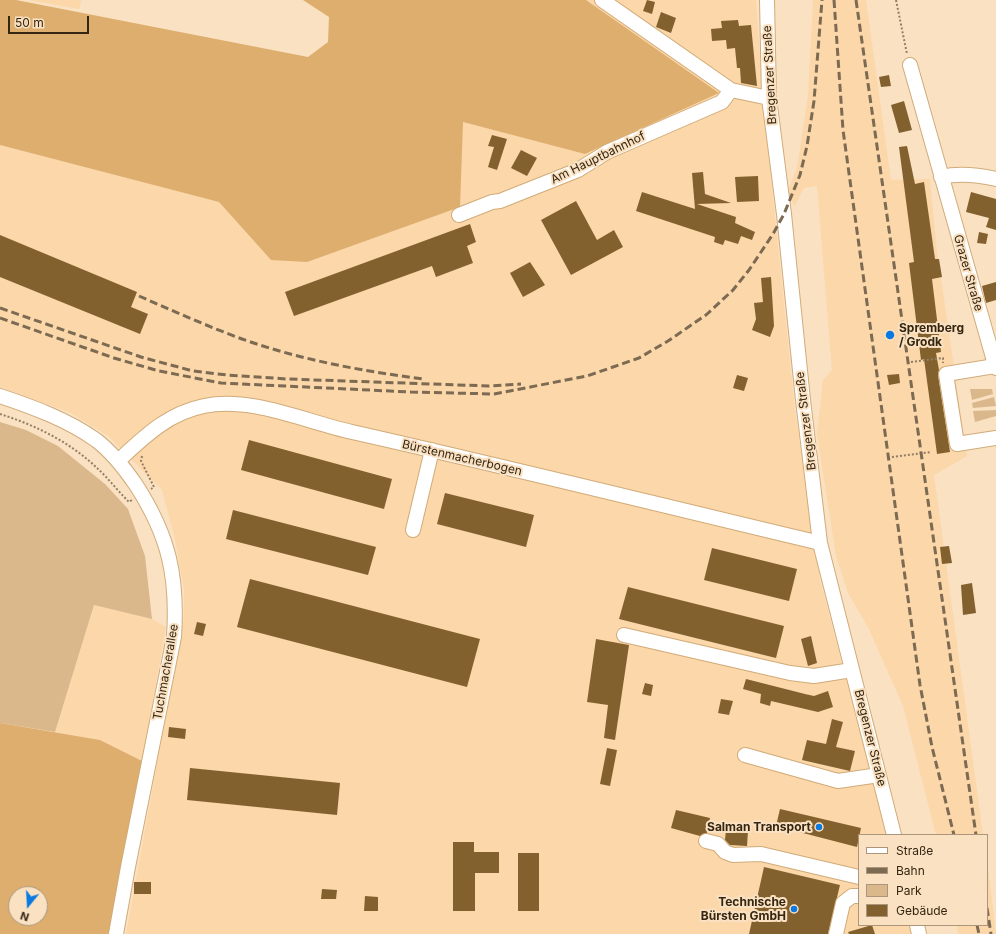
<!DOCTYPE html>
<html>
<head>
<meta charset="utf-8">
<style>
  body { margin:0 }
  #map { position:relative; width:996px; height:934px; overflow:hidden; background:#f9e1c2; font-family:Inter,sans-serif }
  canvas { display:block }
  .legend { position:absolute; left:858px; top:834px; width:130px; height:92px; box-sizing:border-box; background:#f9e1c2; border:1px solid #ab967c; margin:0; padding:5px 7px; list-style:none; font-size:12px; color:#352612 }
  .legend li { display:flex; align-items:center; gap:8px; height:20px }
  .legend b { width:20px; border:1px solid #ab967c }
  .north { position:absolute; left:8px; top:886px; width:40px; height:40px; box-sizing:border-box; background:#f9e1c2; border:1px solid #ab967c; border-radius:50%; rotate:198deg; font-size:11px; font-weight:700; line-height:16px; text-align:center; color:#352612 }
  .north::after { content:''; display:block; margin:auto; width:14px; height:18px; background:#0a7ae1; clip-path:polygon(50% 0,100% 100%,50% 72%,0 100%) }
  .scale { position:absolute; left:8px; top:16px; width:81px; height:18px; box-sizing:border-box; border:2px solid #352612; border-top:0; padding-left:5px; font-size:12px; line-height:14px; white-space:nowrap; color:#352612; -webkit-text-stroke:3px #f9e1c2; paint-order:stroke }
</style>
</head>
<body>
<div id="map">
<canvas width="996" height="934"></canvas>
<ul class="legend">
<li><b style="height:5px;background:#fff"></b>Straße</li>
<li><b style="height:5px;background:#7c6a52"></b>Bahn</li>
<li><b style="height:11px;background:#dab88c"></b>Park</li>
<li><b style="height:11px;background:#83612f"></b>Gebäude</li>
</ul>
<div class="north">N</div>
<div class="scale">50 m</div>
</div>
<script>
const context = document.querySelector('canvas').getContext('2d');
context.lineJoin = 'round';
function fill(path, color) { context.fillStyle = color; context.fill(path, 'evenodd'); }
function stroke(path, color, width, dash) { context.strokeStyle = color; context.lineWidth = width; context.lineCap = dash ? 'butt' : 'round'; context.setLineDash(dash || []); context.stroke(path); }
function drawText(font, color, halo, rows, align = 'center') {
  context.font = font + ' Inter,sans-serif'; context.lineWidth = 4; context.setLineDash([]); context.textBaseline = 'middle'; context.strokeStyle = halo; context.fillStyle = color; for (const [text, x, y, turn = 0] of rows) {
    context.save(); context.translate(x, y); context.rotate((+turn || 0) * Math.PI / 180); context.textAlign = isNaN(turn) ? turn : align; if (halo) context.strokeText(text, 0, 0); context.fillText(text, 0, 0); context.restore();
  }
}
const built = new Path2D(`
  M29 0H81L79 9Z
  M586 0H756L763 100 795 411 820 580 887 835H859V925H910L913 934H126L184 617V589L175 539 162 490 108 436 71 413 0 387V145L219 202 271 260 463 122 585 154 718 93Z
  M813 0H866L891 180 930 179 937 252 967 456 934 475 983 835H936L903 706 868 627 848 593 836 556 817 434 823 380 832 370 817 186 804 188 795 206 787 193 797 168 808 96Z
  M94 605 152 619 166 627 142 761 100 740 55 732Z
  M987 860 996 934H958L957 925H987Z`);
const green = new Path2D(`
  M970 389H992L993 394 972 400Z
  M994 397 996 406 973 408 972 403Z
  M996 410V416L975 422 973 411Z
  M0 422 26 430 58 446 105 484 128 509 145 556 152 619 94 605 55 732 0 723Z`);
const forest = new Path2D(`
  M0 0H16L308 57 328 42 329 17 303 0H586L719 93 585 154 463 122 460 207 307 262 271 260 219 202 0 145Z
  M0 723 100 740 142 761 110 934H0ZM16 894H40V918H16Z`);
const building = new Path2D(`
  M647 0 655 2 652 14 643 11Z
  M661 12 676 18 671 33 656 27Z
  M738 20 739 26 751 25 757 86 741 83 740 68H737L735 48 727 49 726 40 712 41 711 29 722 28 721 21Z
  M889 75 891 86 881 87 879 77Z
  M904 101 912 130 899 133 891 105Z
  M492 135 507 139 497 170 488 167 494 147 488 146Z
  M907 146 915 184 924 182 935 259H939L942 277 932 279 941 352 936 353 939 370 938 375 950 452 937 454 924 359 921 360 909 263 914 262 899 147Z
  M521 150 537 158 527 176 511 168Z
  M703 172 705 194 731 203 697 204 736 217 735 223 755 232 752 240 741 236 738 244 725 240 723 245 714 242 715 237 636 211 642 192 695 209 692 173Z
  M758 176 759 201 737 202 735 177Z
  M971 192 996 199V230L986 227 989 218 966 212Z
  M576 201 597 240 614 230 623 247 571 275 541 220Z
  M470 224 476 242 467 246 473 263 436 277 432 266 294 316 285 292Z
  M979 232 988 234 986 244 977 243Z
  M0 235 137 292 131 307 148 314 140 334 0 277Z
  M530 262 545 285 523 297 510 273Z
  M771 277 774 326 770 337 752 330 756 319 754 303 763 302 761 278Z
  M996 282V300L986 303 982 286Z
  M899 374 900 383 889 385 887 375Z
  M737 375 748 378 744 391 733 388Z
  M249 440 392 479 384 509 241 470Z
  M445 493 534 515 526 547 437 524Z
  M233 510 376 547 368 575 226 539Z
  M949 546 952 563 942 564 940 547Z
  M712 548 797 569 789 601 704 580Z
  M250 579 480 639 467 687 237 627Z
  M972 583 976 613 963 615 961 585Z
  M628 587 784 626 776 658 619 619Z
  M197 622 206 624 203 636 194 634Z
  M811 636 817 663 808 666 801 639Z
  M596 639 629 645 615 740 604 738 608 705 587 702Z
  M746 679 805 694 814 696 828 691 833 707 818 712 771 701 770 706 760 703 761 694 743 689Z
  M645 683 653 685 651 696 642 694Z
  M721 699 733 701 729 715 718 713Z
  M832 719 843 722 836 747 855 751 850 771 802 760 807 740 826 744Z
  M169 727 186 729 185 739 168 737Z
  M607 748 617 750 610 786 600 784Z
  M190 768 340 783 337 815 187 800Z
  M780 809 861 828 857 847 776 826Z
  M676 810 710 818 707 833 700 836 671 828Z
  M726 829 748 831 747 846 730 845 725 840Z
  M453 842H474V852H499V873H475V911H453Z
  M518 853H539V911H518Z
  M764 867 840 885 828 934H749Z
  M134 882H151V894H134Z
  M322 889 337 890 336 899H321Z
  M365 896 378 897V911H364Z
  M872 925 875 934H849L848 932Z`);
const path = new Path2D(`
  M896 0 907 54
  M911 362 943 358V363
  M0 414C35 425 70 442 97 468 108 478 118 491 129 502L132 500
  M142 456 141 461 154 487 151 489
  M892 457 931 452`);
const minor = new Path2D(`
  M602 0 731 90 769 98
  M767 0 769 98 784 214 803 400 820 543 894 835
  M910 65 996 368
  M941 177C959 173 978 175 996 179
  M459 215 492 202 500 201 578 170 607 152 722 102 731 90
  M995 366 946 374 957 444 996 438
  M0 396C33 407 68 420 96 440 112 452 125 469 136 485 169 536 178 577 174 637L128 867 116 934
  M118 461C144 437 168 413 204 406 251 396 306 422 352 432 508 467 664 506 820 543
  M413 530 432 450
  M624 635 790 673 814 676 852 670
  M745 755 838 781 879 775
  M706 841 718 844 725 852 733 855 761 854 859 877
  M917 925 919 934
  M836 934 843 903 852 896H859`);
const rail = new Path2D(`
  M834 0 843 130 920 685 932 747 954 835
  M856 0 976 835
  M139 296C173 311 207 326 242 339 301 360 362 371 423 379
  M0 308 141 357 193 371 227 375 287 379 489 386 521 384
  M0 318 114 358 159 371 221 383 411 392 494 394 587 376 639 358 668 341 706 315 733 290 749 270 773 234 784 214 800 175 807 146 814 101 822 0
  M987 908 991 934
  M977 925 979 934`);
const markers = [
  [890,335,5,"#0a7ae1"],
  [819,827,4,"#0a7ae1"],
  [794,909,4,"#0a7ae1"]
];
const streetNames = [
  ["Bregenzer Straße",770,75,-93],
  ["Am Hauptbahnhof",598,158,-26],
  ["Grazer Straße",968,273,74],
  ["Bregenzer Straße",806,421,-97],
  ["Bürstenmacherbogen",462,458,13],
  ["Tuchmacherallee",166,672,-80],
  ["Bregenzer Straße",870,738,76]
];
const poiNames = [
  ["Spremberg",899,328,"left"],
  ["/ Grodk",899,342,"left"],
  ["Salman Transport",811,827],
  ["Technische",786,902],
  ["Bürsten GmbH",786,916]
];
fill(built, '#fbd7a9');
fill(green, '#dab88c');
fill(forest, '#ddae6e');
fill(building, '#83612f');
stroke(minor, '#d1ab79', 16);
stroke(path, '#917e65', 2, [2, 2]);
stroke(minor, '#fff', 14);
stroke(rail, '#7c6a52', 3, [8, 4]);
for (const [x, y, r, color] of markers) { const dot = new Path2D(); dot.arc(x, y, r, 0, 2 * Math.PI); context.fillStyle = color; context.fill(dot); stroke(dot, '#f9e1c2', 1.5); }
drawText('12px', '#352612', '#f9e1c2', streetNames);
drawText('bold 12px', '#352612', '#f9e1c2', poiNames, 'right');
</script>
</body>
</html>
